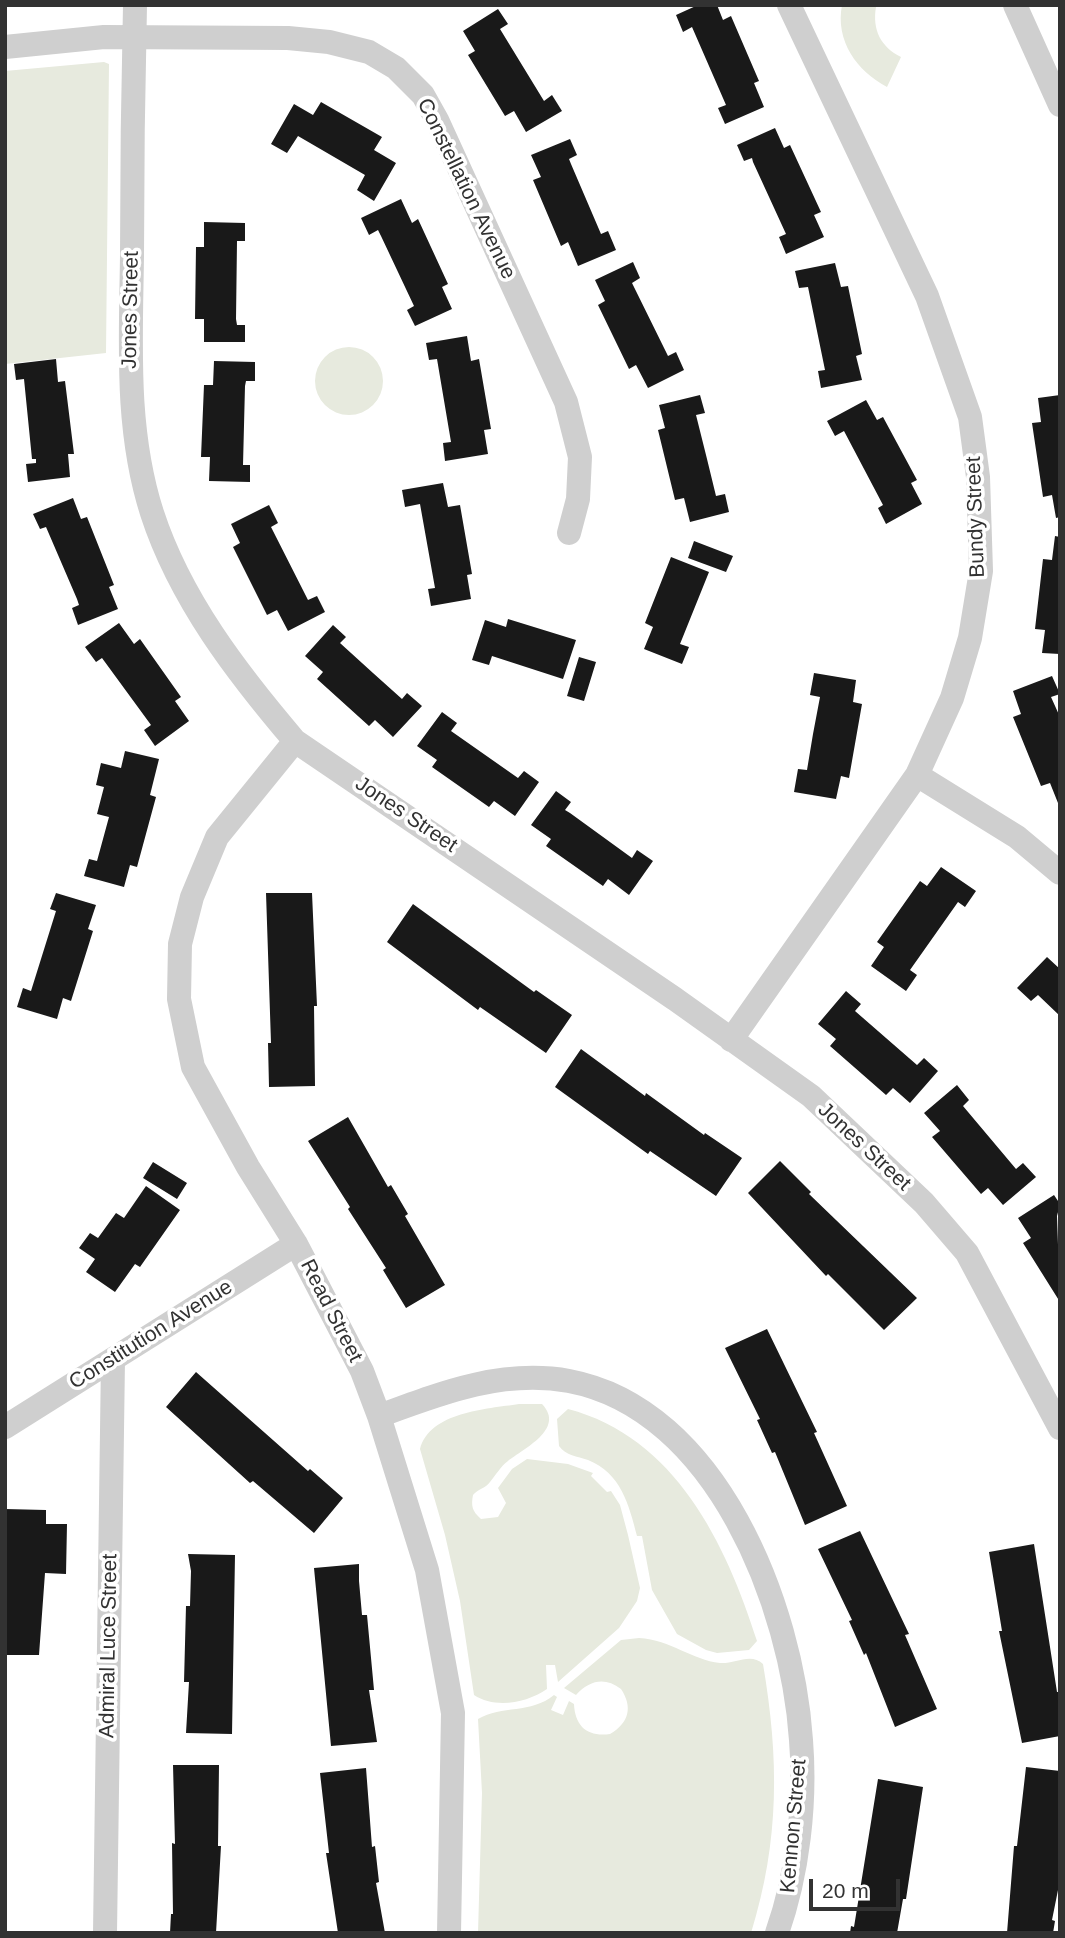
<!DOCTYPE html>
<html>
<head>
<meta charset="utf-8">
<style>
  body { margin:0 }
  #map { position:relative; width:1065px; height:1938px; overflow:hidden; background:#fff; font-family:Arial,sans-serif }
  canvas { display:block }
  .frame { position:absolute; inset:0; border:7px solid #323232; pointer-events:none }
  .scale { position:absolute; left:809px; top:1879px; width:91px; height:32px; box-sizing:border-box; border:4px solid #323232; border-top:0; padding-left:9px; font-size:21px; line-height:24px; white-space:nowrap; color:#323232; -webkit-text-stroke:5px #fff; paint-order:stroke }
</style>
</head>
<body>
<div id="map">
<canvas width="1065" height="1938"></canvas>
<div class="frame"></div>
<div class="scale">20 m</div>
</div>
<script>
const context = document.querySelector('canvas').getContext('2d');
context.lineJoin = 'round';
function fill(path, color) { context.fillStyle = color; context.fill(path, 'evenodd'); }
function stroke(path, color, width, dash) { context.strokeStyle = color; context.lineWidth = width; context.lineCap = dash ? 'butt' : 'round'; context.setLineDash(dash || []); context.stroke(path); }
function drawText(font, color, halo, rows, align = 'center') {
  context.font = font + ' Arial,sans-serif'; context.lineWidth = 7; context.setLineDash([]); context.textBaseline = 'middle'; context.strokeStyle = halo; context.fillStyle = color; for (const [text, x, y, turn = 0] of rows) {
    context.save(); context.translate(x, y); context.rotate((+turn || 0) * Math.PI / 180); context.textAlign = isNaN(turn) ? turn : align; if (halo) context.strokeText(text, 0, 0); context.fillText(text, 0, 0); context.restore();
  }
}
const green = new Path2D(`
  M842 5 876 7C872 30 881 47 901 57L887 87C857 71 835 41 842 5Z
  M104 62 109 64 106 353 5 364V71Z
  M315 381a34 34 0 1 1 68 0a34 34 0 1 1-68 0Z
  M519 1404H542C566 1429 523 1449 508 1461 500 1467 496 1475 490 1482 486 1488 478 1489 473 1495 471 1506 472 1511 481 1519L498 1517 506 1503 498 1488 512 1469 527 1459 568 1464 593 1473 591 1476 607 1492 611 1491 620 1505 628 1535 640 1588 637 1601 619 1628 558 1682 555 1665H546L547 1689C527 1703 495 1709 474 1695L460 1601 445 1535 420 1449C430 1412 486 1409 519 1404Z
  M568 1409C675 1437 726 1543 757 1641L749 1650 717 1653 706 1650 677 1634 652 1590 642 1536H637C629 1505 621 1473 588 1460 577 1456 566 1456 559 1446L557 1419Z
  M639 1638C671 1640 692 1660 720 1663 735 1664 751 1652 763 1664 779 1758 780 1840 751 1933H478L482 1793 478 1719C502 1705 531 1714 554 1695L557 1697 551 1710 563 1715 569 1701 574 1704C575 1727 588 1737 610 1734 629 1723 633 1707 621 1689 605 1677 590 1680 576 1695L564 1688 621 1640Z`);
const building = new Path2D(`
  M698 5H717L723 20 731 16 759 81 754 83 764 107 725 124 718 108 726 105 692 27 683 32 676 15Z
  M498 9 508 24 500 29 544 101 552 95 562 111 526 132 514 111 505 116 468 55 475 51 463 31Z
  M321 102 382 137 374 150 396 163 374 201 357 190 365 175 298 136 287 153 271 144 294 104 313 115Z
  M775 128 784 148 790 145 821 212 814 215 824 237 786 254 779 237 786 234 753 162 752 158 744 161 737 145Z
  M570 139 577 155 569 159 571 164 601 234 608 231 616 250 578 266 568 242 561 246 533 180 541 177 531 155Z
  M401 199 412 223 418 219 448 284 442 287 452 309 415 326 407 310 414 306 381 236 378 230 369 235 361 218Z
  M204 222 245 223V241H237L236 319 237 325H245V342H204V319H195L196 247H204Z
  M633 262 640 278 632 283 668 356 676 352 684 370 648 388 636 365 629 369 598 305 605 301 595 280Z
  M835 263 841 287 848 286 862 354 856 356 862 380 821 388 818 371 825 370 808 287 799 288 795 271Z
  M467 336 471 361 479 359 491 429 484 430 488 454 445 461 443 443 451 442 450 436 437 359 429 360 426 343Z
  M56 359 58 382 65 381 74 454H68L70 477 28 482 26 464 36 463V459H32L24 379 16 380 14 364Z
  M214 361 255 362V381H246L245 386 243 465H250V482L209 481 210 457H201L204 385H213Z
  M700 395 705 413 696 415 707 459 716 496 725 494 729 512 690 522 684 498 675 500 658 430 665 428 659 405Z
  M1060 395V517L1056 518 1052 495 1043 497 1032 423 1041 422 1038 398Z
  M866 400 877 420 883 417 917 480 911 483 922 504 886 524 878 508 883 505 844 431 835 436 827 421Z
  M443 483 448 507 460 505 472 574 467 575 471 599 431 606 428 589 435 588 420 504 405 507 402 490Z
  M73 498 81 519 87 517 114 585 109 587 118 609 78 625 72 608 79 605 77 599 46 527 40 529 33 514Z
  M269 505 278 523 271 527 308 600 317 596 325 612 288 631 277 610 267 615 233 547 240 543 231 524Z
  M1055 536 1060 537V654L1042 653 1045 630 1035 629 1043 559 1052 560Z
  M694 541 733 556 726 572 688 558Z
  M671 557 709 572 680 644 689 647 682 664 644 649 653 627 645 623Z
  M508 619 576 640 563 679 492 656 489 665 472 660 485 620 506 627Z
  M119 623 134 644 140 639 181 697 175 701 189 721 155 746 144 730 151 725 102 658 96 662 85 647Z
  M333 625 346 637 340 643 373 673 402 699 407 693 422 706 393 737 375 720 369 726 317 679 323 672 305 656Z
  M579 657 596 662 584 701 567 696Z
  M814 673 856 680 853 702 862 704 849 778 841 776 836 799 794 792 798 769 807 770 813 734 820 697 810 695Z
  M1052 676 1060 694 1051 697 1060 717V808L1050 783 1041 786 1013 717 1021 714 1013 691Z
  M442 712 457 723 451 731 518 778 524 771 539 782 515 816 494 801 489 807 432 767 437 760 417 746Z
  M125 751 159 759 150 795 156 797 137 867 130 865 124 887 84 876 89 859 97 861 109 817 97 814 104 787 96 785 101 763 121 768Z
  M556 791 571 802 565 810 570 813 632 858 637 850 653 861 629 895 608 879 603 886 546 846 551 839 531 825Z
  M941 867 976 891 965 907 958 902 910 970 917 975 906 991 871 966 884 947 877 942 920 881 927 886Z
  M56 893 96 905 88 929 93 931 71 1001 63 998 57 1019 17 1007 23 988 31 991 56 911 50 909Z
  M266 893H312L317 1006H314L315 1086 269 1087 268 1043H271Z
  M413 904 534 992 536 990 572 1015 546 1053 480 1007 478 1010 387 942Z
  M1047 957 1060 969V1016L1038 995 1031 1001 1017 988Z
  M846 991 861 1004 855 1011 917 1065 924 1058 938 1071 910 1103 893 1088 886 1095 830 1046 836 1039 818 1024Z
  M581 1049 645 1096 646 1093 704 1135 705 1133 742 1158 716 1196 650 1151 648 1154 555 1087Z
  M957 1085 969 1100 963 1106 1016 1169 1023 1163 1036 1177 1003 1205 988 1188 981 1194 932 1137 940 1131 924 1113Z
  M348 1117 388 1187 391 1185 408 1214 405 1216 445 1285 406 1308 383 1270 386 1268 348 1209 350 1207 308 1141Z
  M780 1161 811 1192 809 1194 917 1298 884 1330 828 1274 826 1276 748 1193Z
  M153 1162 187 1183 177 1199 143 1178Z
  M146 1186 180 1210 140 1267 135 1264 115 1292 86 1272 95 1259 79 1248 90 1233 98 1238 116 1213 124 1218Z
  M1054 1195 1060 1204 1057 1216 1060 1302 1023 1243 1031 1238 1018 1218Z
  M767 1329 817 1432 814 1433 847 1506 805 1525 775 1452 772 1453 757 1420 760 1419 725 1348Z
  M196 1372 308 1471 310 1469 343 1498 314 1533 253 1481 250 1483 166 1407Z
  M5 1509 46 1510V1524H67L66 1574 45 1573 39 1655H5Z
  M860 1531 909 1634 905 1635 937 1709 895 1727 866 1653 864 1655 849 1621 852 1620 818 1549Z
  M1034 1544 1057 1692H1060V1736L1022 1743 999 1631H1002L989 1552Z
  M188 1554 235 1555 232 1734 186 1733 189 1682H184L186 1606H190L191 1571Z
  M359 1564V1581L362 1615H367L374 1690H369L377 1742 331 1746 314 1568Z
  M173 1765H219L218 1846H221L216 1933H170L171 1914H173L172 1843 175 1844Z
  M1026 1767 1060 1771V1880L1052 1920 1055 1921 1053 1933H1007L1014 1846H1017Z
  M366 1768 372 1847 375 1846 379 1882 376 1883 385 1933H338L326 1853H329L320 1773Z
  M878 1779 923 1787 906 1899H903L897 1933H850L851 1926 854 1927Z`);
const minor = new Path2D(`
  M135 5C133 88 132 172 132 255 131 341 125 429 152 513 180 599 237 673 295 741L675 999 811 1096 924 1203 967 1253 1060 1428
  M1015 5 1060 105
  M5 47 104 37 288 38 329 42 369 52 396 68 423 95 437 120 566 402 580 457 578 499 569 533
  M295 741 217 837 192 897 180 944 179 999 193 1067 248 1167 296 1244 362 1371 379 1416 427 1570 453 1713 449 1933
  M917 775 1017 837 1060 873
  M731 1040 917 775 952 698 970 638 981 571 978 477 970 417 927 296 789 5
  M379 1416C441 1393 502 1369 569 1381 717 1409 792 1606 801 1740 806 1803 798 1873 777 1933
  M5 1427 296 1244
  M105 1933 113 1359`);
const streetNames = [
  ["Constellation Avenue",466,189,64],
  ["Jones Street",131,310,-89],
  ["Bundy Street",976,517,-92],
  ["Jones Street",406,815,34],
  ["Jones Street",864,1147,43],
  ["Read Street",331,1311,63],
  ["Constitution Avenue",151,1335,-32],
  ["Admiral Luce Street",109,1646,-89],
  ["Kennon Street",794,1826,-85]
];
fill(green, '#e7eade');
fill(building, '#191919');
stroke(minor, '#cfcfcf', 24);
drawText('21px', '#323232', '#fff', streetNames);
</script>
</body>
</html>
